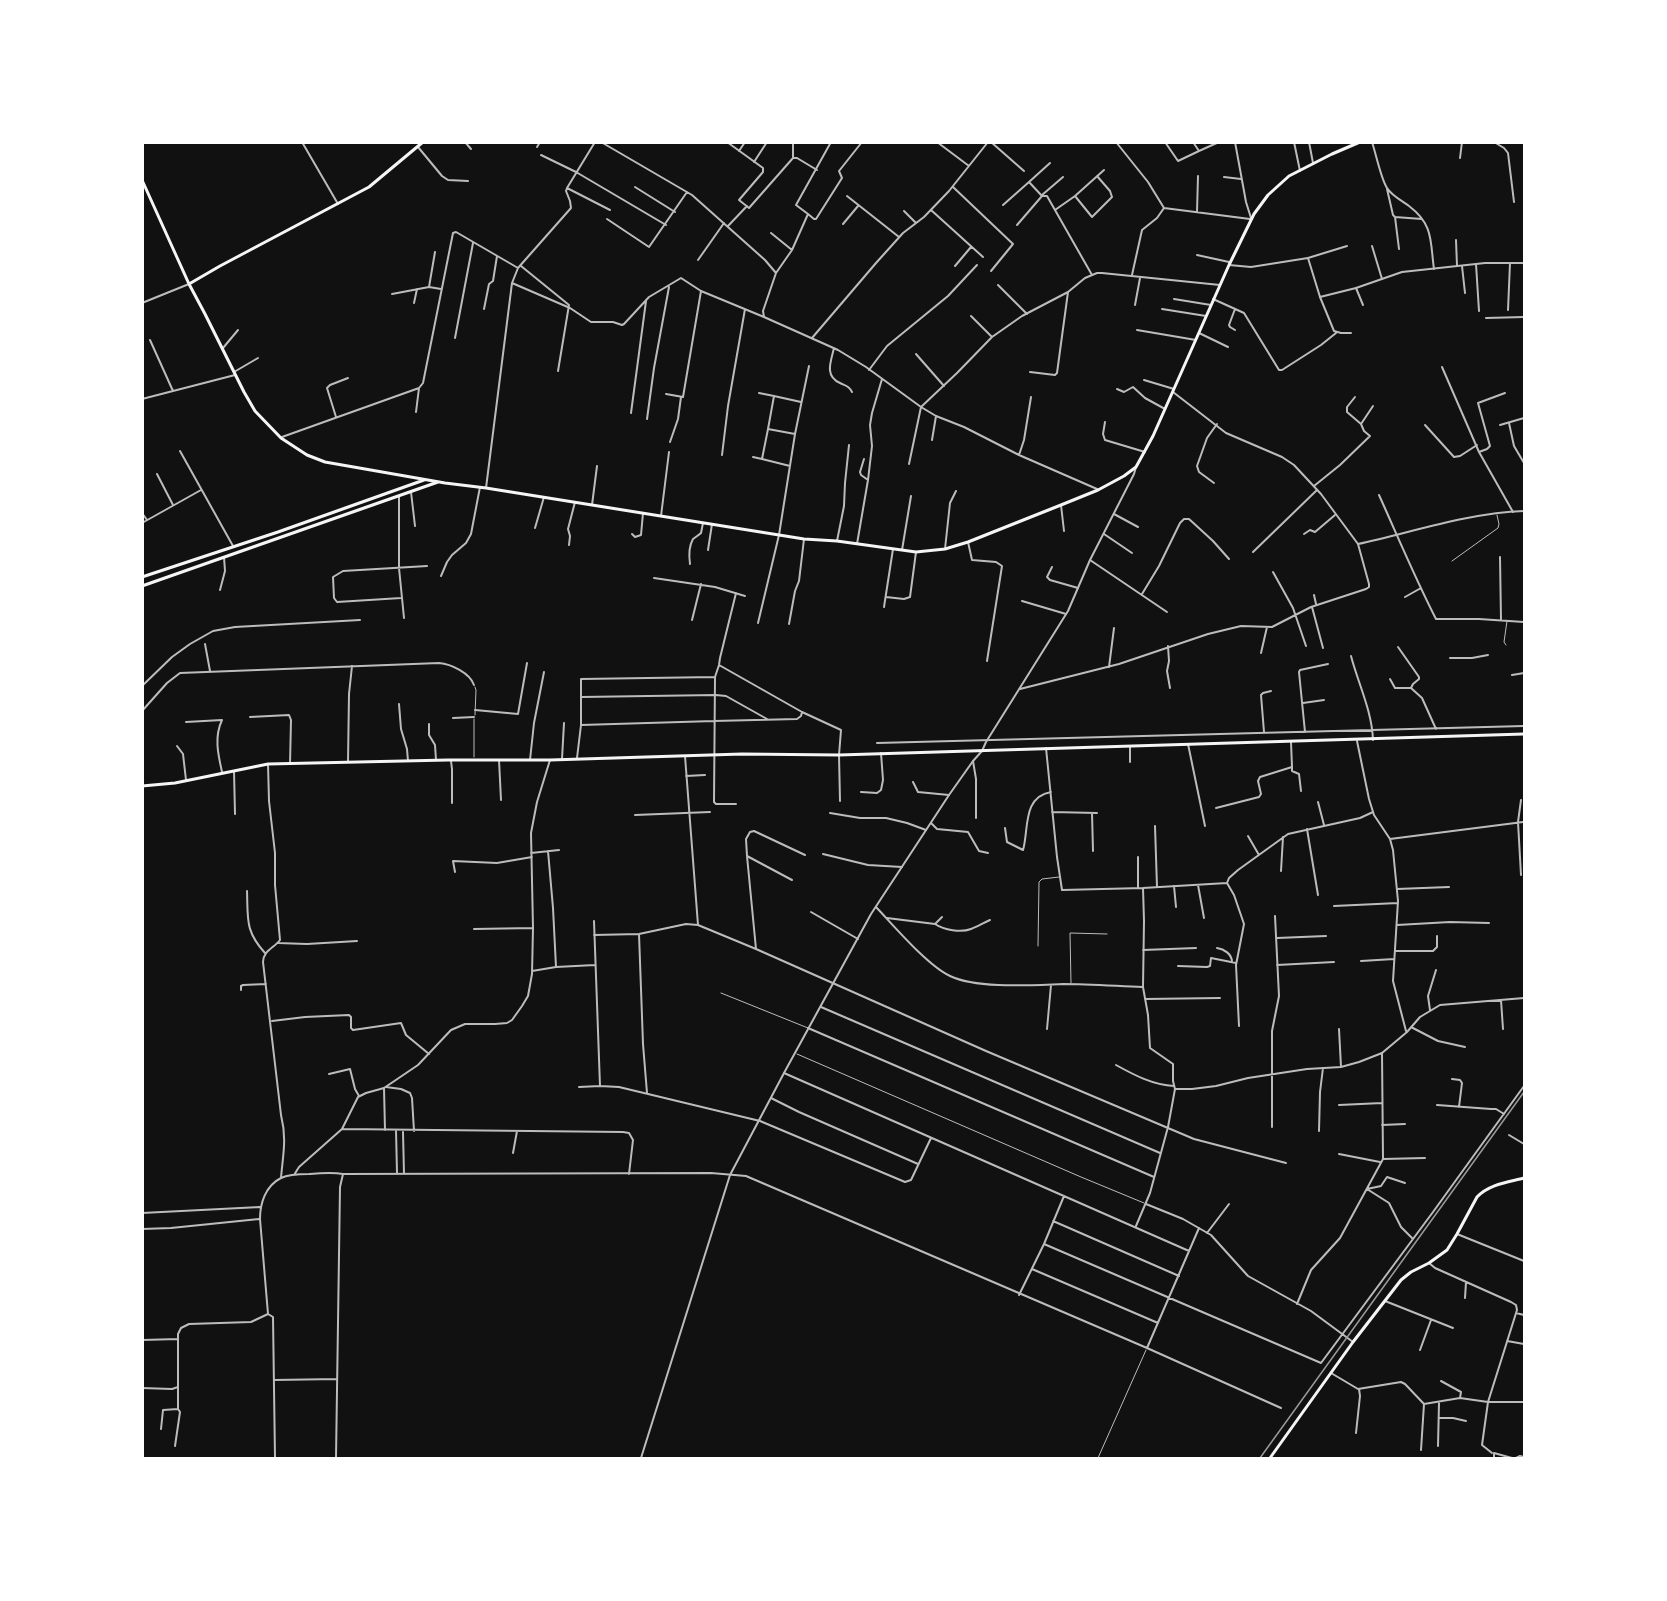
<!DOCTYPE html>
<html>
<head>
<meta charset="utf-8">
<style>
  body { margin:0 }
  #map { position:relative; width:1667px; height:1601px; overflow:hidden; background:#111; font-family:"Asap Condensed",sans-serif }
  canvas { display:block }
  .frame { position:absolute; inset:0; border:144px solid #fff; pointer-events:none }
</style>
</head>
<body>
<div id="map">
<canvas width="1667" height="1601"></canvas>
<div class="frame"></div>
</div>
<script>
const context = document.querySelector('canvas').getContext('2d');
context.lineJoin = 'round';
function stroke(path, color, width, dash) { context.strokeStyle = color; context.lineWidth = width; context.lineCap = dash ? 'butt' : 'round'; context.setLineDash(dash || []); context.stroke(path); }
const service = new Path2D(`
  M1452 561 1498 528 1499 524 1497 515
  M1506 645 1504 642 1507 621
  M475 715 476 690 475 687
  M474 757V719
  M1038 946 1039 882 1042 879 1059 877
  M1071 983 1070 933 1107 934
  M721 993 808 1028
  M797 1054 1081 1177 1144 1203
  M1098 1458 1146 1350`);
const minor = new Path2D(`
  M302 142 338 204
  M465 142 471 149
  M601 142 692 195 765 260 776 273 763 311 764 317 838 350 866 367 921 407 936 416 964 427 1019 455 1097 489
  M727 142 763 168V172L739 200 749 208 793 158H797L817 170
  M793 142V158
  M937 142 969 166
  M991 142 1024 171
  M1116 142 1148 182 1164 208 1250 219
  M1165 142 1178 161 1199 151
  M1193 142 1199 151 1219 142
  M1294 142 1300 171
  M1309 142 1313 163
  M1372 142C1376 154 1381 179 1387 188 1391 195 1402 201 1409 206 1434 225 1430 241 1434 269
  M1494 142 1504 148 1508 153 1514 202
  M418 147 442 176 448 180 468 181
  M537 147 540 142
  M739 151 745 142
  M541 155 576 172 666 225
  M1460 158 1462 142
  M754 162 767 142
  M1097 176 1110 191 1112 197 1092 217 1075 196C1085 187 1094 179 1104 170
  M1224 177 1241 179
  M1029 182 1050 163
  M635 187 675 212
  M953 187 1013 244 991 271
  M567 188 610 210
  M1387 189 1393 215 1395 217 1422 219
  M1042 195 1063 177
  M847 196 899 237
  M1003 205 1029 182 1042 196
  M931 210 983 257
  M1055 210 1075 196
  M904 211 916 223
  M1197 212 1198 176
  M808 214 796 205 831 142
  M1395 217 1399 249
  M607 219 649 247 687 192
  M843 224 858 206
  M1017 225 1042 196H1047L1092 275
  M728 226 747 206
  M771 233 792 250
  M1456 240 1457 266
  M1372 246 1382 279
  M1197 255 1229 262
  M1308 258 1347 246
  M698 260 724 223
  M1476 264 1479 311
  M521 266 569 305 558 371
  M955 266 971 247
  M1462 266 1465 293
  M776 273 792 250 808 214 814 219H816L842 178 839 171 862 142
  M1132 275 1142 230 1157 218 1164 208
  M512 283 570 308 591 322H613L622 325 624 324 649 297 681 278 701 291 764 317
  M998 285 1027 314
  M429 287 435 252
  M1356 288 1363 305
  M392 294 429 287 441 289
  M1320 297 1334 331 1341 333H1351
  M1174 299 1211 305
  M1213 299 1244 313 1279 370H1282L1321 345 1336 333
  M142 303 189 284
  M414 303 417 289
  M1135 305 1140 278
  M484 309 489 284 493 281 497 256
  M1162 309 1206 316
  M1508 310 1510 263
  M971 316 992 337
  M1486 318 1524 317
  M1137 330 1196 340
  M1235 330 1230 327 1229 325 1235 309
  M1199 333 1228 347
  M455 338 473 243
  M812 338 876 263 903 233 924 217 949 191 988 142
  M150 340 173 391
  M223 348 238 330
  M834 348C831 361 824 376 840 383 846 386 849 386 852 392
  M916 354 944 386
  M1442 367 1479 452 1513 512
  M869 370 887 346 948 296 977 265
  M234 372 258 358
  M1030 372 1055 375 1057 373 1068 292
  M1144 380 1174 389
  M1117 389 1124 392 1133 387 1145 398 1165 409
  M759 393 774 396
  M666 394 683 397 701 291
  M1355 397 1347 407V412L1361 424
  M142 399 235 375
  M416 412 419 388
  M631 413 646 301
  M336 417 327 388 330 385 348 378
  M647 419 654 368 669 287
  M1105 422 1103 434 1105 440 1145 452
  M1509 423 1514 446 1524 463
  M1425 425 1454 457 1460 456 1477 445
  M1500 425 1524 418
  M768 429 774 396 801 402
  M282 437 419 388 423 383 453 233 456 232 518 268
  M932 440 936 416
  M670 442 678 419 681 397
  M180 451 233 546
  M1479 452 1487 449 1490 446 1478 403 1505 393
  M722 455 728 406 745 309
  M1019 455 1024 440 1031 397
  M753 457 762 459
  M909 464 921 407 957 373 992 337 1022 316 1068 292 1085 278 1097 273H1102L1220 285
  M790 466 762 459 768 429 795 434
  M157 474 173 505
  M868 480 872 446 870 425 872 413 882 379
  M1214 483 1199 472 1197 466 1207 438 1217 424
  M1314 486 1340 465 1370 436 1364 431 1361 424 1373 406
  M486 488 512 283 518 268 571 208 570 201 566 191 567 188 595 142
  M411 492 415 526
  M1379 495C1398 537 1415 578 1436 619H1479L1524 622
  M399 496V568L404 618
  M592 505 597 466
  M1061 505 1064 531
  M142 513 147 520
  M1114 514 1138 527
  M661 516 669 452
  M142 523 201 490
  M535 528 544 497
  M632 534 635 537 641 535 643 513
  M1104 534 1132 553
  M1304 534 1310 530 1315 532 1335 515
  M837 541 844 506 845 483 849 445
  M968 542 972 560 996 562 1002 566 987 661
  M857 544 868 480 861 475 860 472 864 459
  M569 545 570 536 568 529 575 502
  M945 549 950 503 956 491
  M708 550 712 524
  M902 550 911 496
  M1253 552 1317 490
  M1500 557 1501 620
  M1090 560 1167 612
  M690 564C689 557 689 546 693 539 693 539 700 534 701 533L703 523
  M1052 567 1047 577 1050 580 1078 588
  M1273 572 1293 608 1306 646
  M441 576 447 562 452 555 466 543 471 534 480 487
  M654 578 715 587 745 596
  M220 590 225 571 224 557
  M1142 594 1159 566 1180 523 1184 519H1189L1213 541 1229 559
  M1314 595 1316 604
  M886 597 904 599 910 597 916 552
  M1405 597 1421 588
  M401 598 337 602 334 598 333 577 343 571 427 566
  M1022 601 1066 614
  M884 607 893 549
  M1312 607 1323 648
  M692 620 701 584
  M758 623 779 535 795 434 809 366
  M789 624 795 591 799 581 804 539
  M205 644 210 671
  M1168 646 1169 661 1167 671 1170 688
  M1398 647 1419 677V679L1413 684 1411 688
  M1261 653 1267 627
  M1351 656C1358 683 1372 711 1373 740
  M1450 658H1472L1488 655
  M1109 667 1114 628
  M1512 675 1524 673
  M1390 679 1395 688H1411L1422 698 1436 729
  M142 686 172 657 190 644 213 631 235 627 360 620
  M1020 689 1119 664 1208 634 1241 626 1272 627 1311 607 1366 589 1369 587V584L1358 544
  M581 697 716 695 726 696 767 719
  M1303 703 1324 700
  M399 704 401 729 407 749 408 761
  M475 710 518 714 527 663
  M142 711 167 683 180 673 439 663C451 664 470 673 474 685
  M802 712 841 730 839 755 840 801
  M250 717 289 715 291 720 290 764
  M453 718 474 717
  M186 722 222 720C214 737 218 754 222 772
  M429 724V735L435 745 436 760
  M581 725 714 721 797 719 801 716 802 712 719 665
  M1264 732 1261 695 1263 693 1271 691
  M1305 732 1299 672 1300 670 1328 664
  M1357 741 1369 799 1374 815 1390 839 1393 850 1398 901 1393 981 1406 1031
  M1291 742 1292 767
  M877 743 1524 726
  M1188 744 1205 826
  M177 746 183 754 186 780
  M1046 748 1057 857 1062 890 1143 888 1227 883
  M685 756 698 925
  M577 758 581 725V679L715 677
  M562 759 564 723
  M499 760 501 800
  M530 760 534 723 544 672
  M451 761 452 769V803
  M973 761 976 779V818
  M348 762 349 694 352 666
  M1130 762V746
  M268 764 269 801 275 853V885L280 940C274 948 263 951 263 962L281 1115C287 1139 283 1154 281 1178
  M1292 767V771L1299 774 1301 791
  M234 771 235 814
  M686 776 705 775
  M913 782 918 792 949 795
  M861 792 877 793 881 790 883 780 881 753
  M1521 800 1518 822 1521 875
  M1318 802 1324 825
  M736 804H716L714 802 715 677 719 665 720 658 736 593
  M1216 808 1259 797 1261 794 1258 781 1260 777 1292 767
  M1052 812 1097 813
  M830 813 860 818H886L907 823 926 830
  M1092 813 1093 851
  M635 815 710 812
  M931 823 937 829 968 832 979 851 988 853
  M1155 826 1157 887
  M1005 828 1007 842 1023 850C1029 830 1022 797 1051 792
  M1307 829 1318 895
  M1248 836 1259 855
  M1390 839 1523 822
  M548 851 553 908 556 967
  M531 853 559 850
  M823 854 868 865 902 867
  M747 856 792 880
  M1138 857V888
  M1281 871 1283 837
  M455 872 453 861 497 863 532 857
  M1227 883 1229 878 1238 870 1288 834 1360 818 1373 812
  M1227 883 1234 895 1244 924 1236 965 1239 1026
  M1198 885 1204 918
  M1174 886 1176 907
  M1397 889 1449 887
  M247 891C248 919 245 931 265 953
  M1334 906 1398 903
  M876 907C894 926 927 965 950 976 977 989 1033 985 1063 984 1089 984 1116 986 1142 987
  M811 912 858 939
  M887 918 935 924C944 930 961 933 971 929 977 927 983 923 990 920
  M594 921 600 1086
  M935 924 942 917
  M1397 925 1450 922 1489 923
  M474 929 533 928
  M639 934 643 1044 647 1093
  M594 935 639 934 686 924 698 925 756 949 986 1051 1194 1139 1286 1163
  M1277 938 1326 936
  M278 943 307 944 357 941
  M1217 948C1224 949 1232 954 1232 962
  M756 949 747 856 746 839 750 832 754 831 805 855
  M1143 950 1196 948
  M1395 951H1433L1437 947V936
  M1361 961 1394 959
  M1277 965 1334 962
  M1178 966 1207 967 1210 966 1211 958 1236 963
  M532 971 556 967 595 965
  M241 990V986L243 985 266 984
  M1145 999 1220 998
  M1501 1000 1503 1029
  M821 1007 1160 1153
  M1430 1010 1428 996 1436 970
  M272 1021 305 1017 349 1015 351 1017V1028L353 1030 401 1023 406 1035 429 1054
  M1411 1027 1438 1041 1465 1047
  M808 1028 1154 1177
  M1047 1029 1051 985
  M1339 1029 1341 1067
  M1116 1065C1134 1075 1153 1085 1174 1086
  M784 1073 1189 1251
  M329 1074 350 1069 355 1089 359 1096
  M1452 1079 1460 1080 1462 1083 1459 1107
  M386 1087 401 1089 410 1093 412 1098 414 1131
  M579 1087 600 1086 619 1087 760 1121 905 1182 911 1180 931 1138
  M384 1088 385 1130
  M1175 1089H1192L1216 1086 1248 1078 1307 1069 1341 1067 1359 1062 1382 1053 1407 1032 1420 1017 1440 1005 1524 998
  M771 1098 799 1112 918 1164
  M1339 1105 1382 1103
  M1437 1105 1491 1109H1496L1504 1114
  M1382 1125 1405 1124
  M1272 1127V1031L1279 996 1275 916
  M342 1129 623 1132 629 1133 633 1140 629 1174
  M396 1130 397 1173
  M1319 1131 1320 1092 1323 1068
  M403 1132 404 1174
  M1509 1135 1524 1144
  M513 1153 517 1131
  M1339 1154 1380 1162
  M1383 1159 1425 1158
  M294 1175 299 1167 342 1129 358 1097 366 1093 384 1088 418 1065 451 1030 465 1024H495L507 1023 512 1020 522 1006 528 996 532 974 533 928 531 833 537 802 550 760
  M1367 1189 1389 1203 1401 1227 1412 1238
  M1367 1189 1381 1186 1387 1177 1405 1183
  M1146 1204 1183 1219 1211 1235 1248 1276 1311 1311 1353 1342
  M142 1213 260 1207
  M1053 1221 1179 1276
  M1136 1226 1150 1193 1168 1127 1175 1089 1173 1081V1064L1150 1048 1148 1015 1143 987 1144 921 1143 888
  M142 1229 171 1228 259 1219
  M1207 1233 1229 1204
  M1457 1234 1524 1261
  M1044 1244 1321 1363 1433 1212 1524 1086
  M1429 1263 1435 1268 1511 1302 1516 1305 1517 1310 1488 1402 1482 1445 1492 1453
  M1032 1269 1158 1323
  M1019 1295 1044 1244 1064 1196
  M1465 1298 1466 1282
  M1385 1301 1453 1328
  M1297 1304 1311 1270 1340 1238 1383 1159 1382 1053
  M1516 1313 1524 1315
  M268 1314 273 1317 275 1458
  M142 1340 178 1339
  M1507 1341 1524 1344
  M1147 1348 1199 1228
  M1420 1350 1431 1320
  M1331 1373 1358 1389 1401 1382 1405 1384 1424 1404 1460 1398 1488 1402H1524
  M274 1380 337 1379
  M1441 1381 1461 1392 1460 1398
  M142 1388 172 1389 178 1387
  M1439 1418H1453L1466 1421
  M161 1429 163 1410 178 1409
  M1356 1433 1360 1396 1359 1389
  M175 1446 180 1412 178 1409V1334L181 1328 189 1324 251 1322 268 1314 260 1219C260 1204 265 1186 281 1178 289 1174 300 1174 309 1174 321 1173 332 1172 343 1174L711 1173 746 1176 1147 1348 1281 1408
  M1438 1446 1439 1403
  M1421 1450 1424 1404
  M336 1458 340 1187 343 1174
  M1494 1458V1453L1512 1458
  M1516 1458 1520 1456 1524 1457`);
const tertiary = new Path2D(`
  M1235 142 1246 202 1251 218
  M1229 265 1251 267 1308 258 1320 297 1356 288 1402 272 1485 263H1524
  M1173 392 1226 433 1282 457 1294 465 1321 494 1358 544C1413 532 1468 513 1524 511
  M641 1458 730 1175 784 1073 871 914 949 795 973 761 982 751 986 742 1068 611 1090 560 1134 474 1136 467`);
const secondary = new Path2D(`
  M142 180 189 284 205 314 244 392 255 411 281 438 307 455 325 462 445 483 486 488 804 539 837 541 916 552 945 549 968 542 1061 505 1098 490 1124 476 1136 467 1153 436 1229 265 1254 214 1268 195 1289 176 1332 154 1360 142
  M189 284 220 266 369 187 423 142
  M142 577 278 532 424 480
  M142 586 438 482
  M142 786 175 783 268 764 448 760H550L742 754 839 755 1524 734
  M1270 1458 1353 1342 1401 1280 1411 1272 1429 1263 1447 1250 1457 1234 1477 1197C1489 1184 1509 1182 1524 1178`);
const rail = new Path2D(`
  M1260 1458 1524 1092`);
stroke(service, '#bcbcbc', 1);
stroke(minor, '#bcbcbc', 2);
stroke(tertiary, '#bcbcbc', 2);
stroke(secondary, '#f5f5f5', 3);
stroke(rail, '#9a9a9a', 1.5);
</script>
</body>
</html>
